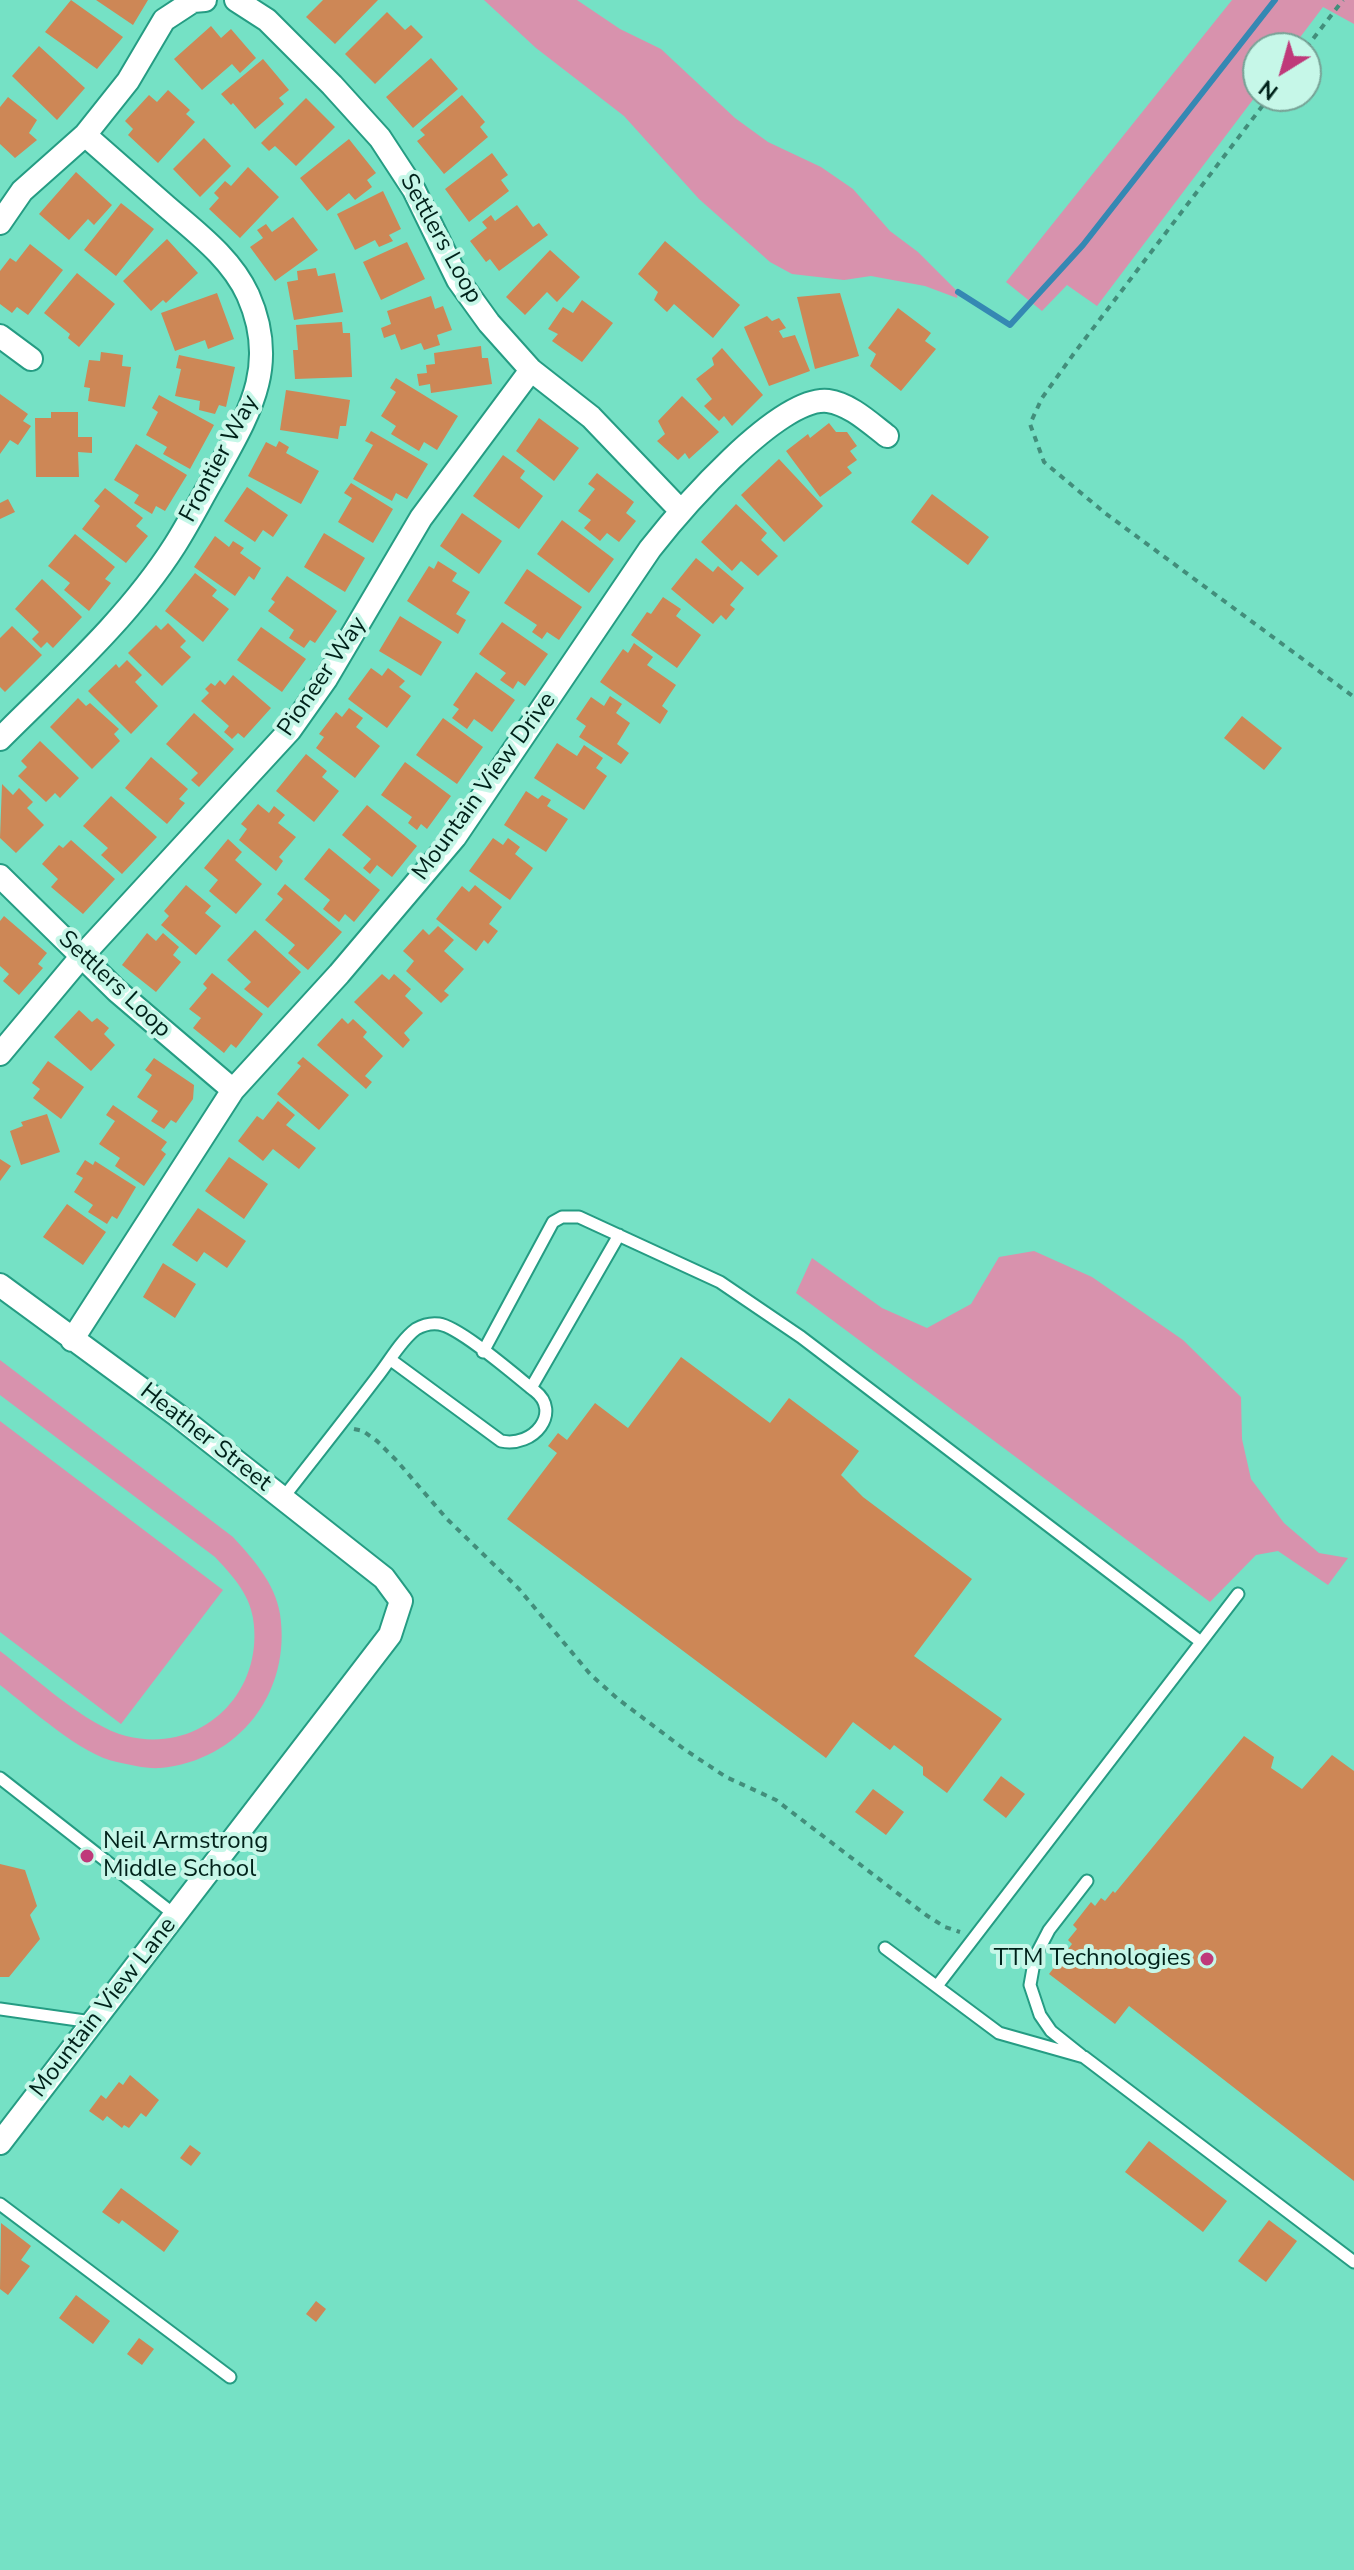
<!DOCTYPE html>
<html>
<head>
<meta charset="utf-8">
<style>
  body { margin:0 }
  #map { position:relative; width:1354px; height:2570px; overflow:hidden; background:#75e1c5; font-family:"Nunito Sans",sans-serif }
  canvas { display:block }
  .north { position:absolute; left:1242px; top:32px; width:80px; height:80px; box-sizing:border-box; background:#c6f7e8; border:2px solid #77a296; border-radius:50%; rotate:217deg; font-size:22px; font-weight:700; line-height:32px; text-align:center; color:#00221a }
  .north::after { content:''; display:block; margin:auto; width:28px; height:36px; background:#bf397a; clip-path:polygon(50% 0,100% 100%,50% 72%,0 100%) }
</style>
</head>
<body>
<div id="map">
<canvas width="1354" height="2570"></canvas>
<div class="north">N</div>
</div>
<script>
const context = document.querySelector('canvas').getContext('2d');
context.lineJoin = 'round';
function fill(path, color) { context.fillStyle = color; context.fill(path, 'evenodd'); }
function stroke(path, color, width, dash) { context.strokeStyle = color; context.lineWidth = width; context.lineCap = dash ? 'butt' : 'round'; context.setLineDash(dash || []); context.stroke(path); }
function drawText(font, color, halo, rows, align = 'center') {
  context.font = font + ' "Nunito Sans",sans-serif'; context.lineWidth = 8; context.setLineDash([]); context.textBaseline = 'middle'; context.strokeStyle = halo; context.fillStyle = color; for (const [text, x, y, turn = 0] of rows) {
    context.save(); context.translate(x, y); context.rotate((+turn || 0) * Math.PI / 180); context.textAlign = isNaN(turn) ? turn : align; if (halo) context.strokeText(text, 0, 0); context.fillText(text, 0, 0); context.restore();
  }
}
const green = new Path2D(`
  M484 0H577L620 29 661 49 735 118 768 142 821 167 853 189 890 231 918 252 958 292 957 298 925 286 871 276 844 280 792 274 770 262 699 199 624 116 536 48Z
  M1232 0H1354V24L1323 7 1292 48H1258V93L1097 306 1067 285 1042 311 1006 282Z
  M1034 1251 1092 1277 1183 1340 1241 1397 1242 1439 1251 1479 1284 1523 1319 1553 1348 1558 1328 1585 1278 1551 1256 1555 1210 1602 796 1293 812 1258 882 1308 927 1328 971 1304 999 1257Z
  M0 1360 233 1537C253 1559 275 1583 280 1614 292 1692 239 1761 160 1768 147 1769 130 1765 117 1762 81 1755 30 1708 0 1685V1651C32 1675 88 1727 126 1736 201 1755 265 1693 253 1618 249 1593 231 1574 215 1557L0 1395Z
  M0 1421 223 1590 121 1724 0 1632Z`);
const stream = new Path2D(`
  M958 292 1010 325 1083 245 1275 0`);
const building = new Path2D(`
  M71 0 123 37 97 69 45 32Z
  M96 0H148L133 25Z
  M323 0H378L335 44 306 17Z
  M387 12 405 30 411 25 423 37 375 84 345 54Z
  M211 26 221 38 231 29 256 58 240 73 232 64 202 90 174 59Z
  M39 46 85 88 57 120 12 76Z
  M431 58 458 89 413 128 386 97Z
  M263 59 289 90 279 98 284 104 255 129 233 103 231 105 221 94Z
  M168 90 190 110 186 114 195 122 158 163 128 135 133 129 125 121 149 95 157 102Z
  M462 95 485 122 480 127 488 137 444 174 417 141 425 135 420 130Z
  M8 97 37 120 29 133 37 140 15 158 0 144V107Z
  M306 98 335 127 296 166 275 146 269 151 261 143Z
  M204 138 231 166 200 197 173 169Z
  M349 139 376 173 367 180 372 187 355 200 349 193 327 211 300 178Z
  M492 153 508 175 501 180 509 191 469 222 445 189Z
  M248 167 279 197 240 238 209 209 219 198 214 193 225 181 231 186Z
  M76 172 112 205 94 225 88 219 69 240 39 214Z
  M383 191 401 229 389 235 393 241 379 247 375 240 355 250 337 214Z
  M121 203 154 229 116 276 84 250Z
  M517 205 533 227 539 223 548 235 499 271 490 259 486 262 470 241 487 228 482 222 491 215 495 221Z
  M293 217 318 250 275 281 250 247 263 238 257 230 266 224 272 232Z
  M167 239 198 273 166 303 163 300 151 311 123 281Z
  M665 241 740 305 713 338 674 304 667 312 654 300 658 292 638 274Z
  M407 242 425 279 381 300 363 262Z
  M30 244 63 270 28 315 17 307 12 313 0 304V271L10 258 16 262Z
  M550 250 580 277 557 302 547 292 525 315 506 297Z
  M316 268 318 276 335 273 343 312 294 320 287 282 298 280 297 271Z
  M77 273 115 304 79 347 68 338 70 334 44 313Z
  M217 293 234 339 208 349 205 340 175 351 161 313Z
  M840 293 859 356 815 369 797 297Z
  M431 296 435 309 443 306 452 330 437 335 440 345 424 350 421 343 401 350 395 334 384 338 381 328 391 324 387 311Z
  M582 300 613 323 582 362 552 341 558 334 548 329 563 307 573 313Z
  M898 308 931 333 925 341 936 349 901 391 870 366 876 354 868 348Z
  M767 316 772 321 779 318 786 328 779 331 783 338 795 335 810 371 769 386 744 327Z
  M342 322 343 333H350L352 377 295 379 293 350H298L296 325Z
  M481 346 482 358H488L492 384 431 393 430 384 419 386 417 374 427 373 426 365 435 364 434 353Z
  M722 348 763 395 732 426 724 416 719 421 704 406 712 399 696 379 714 365 712 358Z
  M101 352 123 355 122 366 131 367 125 407 88 401 90 388 84 387 89 360 100 361Z
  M179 355 235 367 226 407 219 405 215 414 199 410 200 401 175 396 181 369 176 368Z
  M396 378 458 416 437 450 424 442 419 451 391 434 396 426 381 416 396 392 390 388Z
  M286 390 350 400 346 426H340L338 439 280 430Z
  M0 394 28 414 23 421 31 426 18 445 10 440 0 454Z
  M159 395 214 425 190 469 163 454 167 447 146 435 158 412 152 408Z
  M682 396 719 432 689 459 685 453 678 460 657 441 665 434 658 421Z
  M51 412H78V437H92V453L78 452 79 477H36L35 418H51Z
  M539 418 579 448 554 481 516 451Z
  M829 423 836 432H847L857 446 850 451 857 460 847 467 852 473 820 497 786 451 808 434 810 438Z
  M371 431 428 464 407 499 396 493 392 501 353 479 373 445 365 441Z
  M279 441 289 447 286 453 319 471 301 504 248 476 266 442 276 447Z
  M136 444 187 475 165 511 156 506 152 514 134 503 139 495 114 480Z
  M503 455 525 471 520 478 543 496 519 529 473 496Z
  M779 459 823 506 784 542 741 495Z
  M597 473 634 502 626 513 636 521 619 542 607 533 600 541 584 528 591 520 578 511 595 489 588 484Z
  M351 483 393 509 373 543 338 522 352 498 344 493Z
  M247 487 288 515 273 537 263 530 255 542 224 521Z
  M105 488 143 518 136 526 148 536 126 563 82 529 100 506 94 501Z
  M932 494 989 537 968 565 911 522Z
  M8 499 15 512 0 519V503Z
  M736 504 767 533 761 540 778 556 758 576 741 561 732 571 701 542Z
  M462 513 502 541 479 574 440 546Z
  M562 520 614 559 589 593 537 554Z
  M324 533 365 558 345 592 304 567Z
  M75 534 115 567 105 579 111 583 89 611 64 590 70 583 48 566Z
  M215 536 229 547 233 541 244 548 240 553 261 568 254 580 249 576 235 596 194 567Z
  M696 558 713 572 718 566 744 588 730 605 735 609 726 620 721 615 713 624 671 589Z
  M438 561 457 573 452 581 470 592 456 614 466 620 458 634 407 601 429 566 434 569Z
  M527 569 582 607 559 640 547 632 542 639 532 632 537 625 504 603Z
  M195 573 217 590 212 596 229 609 203 642 165 611Z
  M287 576 337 611 315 643 310 640 304 648 289 638 294 630 268 611 275 602 271 599Z
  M42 579 82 617 53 648 47 642 41 648 32 639 39 632 15 609Z
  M663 597 681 609 676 616 701 635 677 668 631 635 647 612 651 614Z
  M400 616 442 642 421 676 379 651Z
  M502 622 548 654 525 686 518 681 513 689 500 680 506 673 479 654Z
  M168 623 186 641 180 647 191 657 162 686 128 653 156 625 161 630Z
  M12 626 42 655 5 692 0 687V638Z
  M261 627 306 659 282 692 237 660Z
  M634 643 653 657 647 665 676 685 662 706 668 711 660 724 600 682 623 649 628 653Z
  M127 660 142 675 135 682 158 706 131 734 88 691 116 664 119 668Z
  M371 668 382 676 388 668 405 681 399 687 411 696 387 728 348 699Z
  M476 672 515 700 492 732 474 719 467 729 452 718 459 709 453 705Z
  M233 675 271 708 244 738 238 733 232 739 224 732 229 726 201 701 209 693 205 689 211 683 215 686 220 680 225 685Z
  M610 696 622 704 616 713 630 723 617 744 629 753 621 764 579 737 586 726 576 719 591 697 604 706Z
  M78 698 86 706 90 703 119 729 114 734 120 741 92 769 50 727Z
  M349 708 363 718 356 727 380 746 355 778 316 748 324 737 319 734 336 712 342 717Z
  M194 713 234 749 199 787 191 780 198 773 166 744Z
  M1242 716 1282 748 1264 770 1224 738Z
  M443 718 483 747 457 784 416 755Z
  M40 741 79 778 60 798 55 793 46 802 18 776 27 767 21 761Z
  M557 743 577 756 584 745 603 758 596 768 607 776 584 810 534 778Z
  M306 754 327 771 322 777 339 791 314 822 276 791Z
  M151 757 188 789 179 799 185 803 167 824 125 788Z
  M405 762 451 796 427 829 421 824 417 830 408 823 412 817 381 795Z
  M2 784 13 795 19 788 33 802 27 808 44 825 16 853 0 838Z
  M526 791 538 799 542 795 551 800 547 806 568 819 546 852 504 825Z
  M111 796 157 837 122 874 101 855 108 848 83 826Z
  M258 804 269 813 274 806 285 815 278 823 296 837 279 857 283 861 276 871 239 840 247 829 241 824Z
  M367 805 417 846 392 877 377 865 370 874 363 868 371 859 342 835Z
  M493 838 503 845 508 838 520 847 515 854 533 868 510 900 469 871Z
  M228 839 242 852 235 860 262 884 236 914 209 891 218 880 204 868Z
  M71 840 115 879 83 914 51 887 58 879 42 864 59 845 63 848Z
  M329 848 380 890 354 922 345 914 339 922 323 909 330 900 304 879Z
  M285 884 342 932 308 970 288 953 295 945 265 920 283 899 277 894Z
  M186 885 211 906 205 913 221 926 196 955 161 925 169 916 164 911Z
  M475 885 502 907 489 924 498 931 488 944 484 940 476 951 436 919 462 886 469 892Z
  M4 916 47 953 38 964 43 968 19 995 3 981 9 974 0 966V921Z
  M438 926 454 940 444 951 464 969 444 991 449 995 441 1003 406 971 414 961 403 951 423 929 429 935Z
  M255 930 301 972 268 1008 244 989 251 982 227 960Z
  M147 933 156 941 163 933 179 947 173 955 181 962 156 992 122 965Z
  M212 973 263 1014 236 1048 231 1044 224 1053 193 1028 201 1018 189 1009 207 988 203 984Z
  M382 974 389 980 394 974 411 989 405 996 423 1013 404 1033 410 1040 403 1048 354 1002Z
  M79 1010 92 1022 97 1018 109 1028 104 1034 115 1045 91 1071 54 1037Z
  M342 1018 348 1024 353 1019 367 1032 363 1037 383 1056 365 1076 372 1082 366 1089 317 1045Z
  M303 1057 349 1095 319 1130 277 1094 301 1066 297 1063Z
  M154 1058 194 1085 193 1099 176 1123 171 1120 164 1129 151 1121 158 1111 137 1097 152 1075 145 1070Z
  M48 1061 84 1087 61 1119 33 1098 40 1089 32 1083Z
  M278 1101 295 1115 286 1125 316 1148 299 1169 273 1149 263 1161 238 1141 257 1116 263 1120Z
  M113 1105 167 1142 161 1150 166 1154 144 1186 115 1166 120 1158 99 1144 115 1121 106 1115Z
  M47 1114 60 1152 21 1165 10 1131 23 1126 21 1122Z
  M229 1157 268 1184 244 1219 205 1191Z
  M0 1159 11 1166 0 1181Z
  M85 1160 93 1165 95 1161 136 1187 117 1219 112 1216 107 1224 88 1212 93 1205 74 1192 83 1178 76 1174Z
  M67 1204 106 1232 83 1265 43 1237Z
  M198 1208 246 1241 227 1268 204 1252 197 1262 172 1245Z
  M163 1263 196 1284 175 1318 143 1297Z
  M681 1357 770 1423 789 1398 859 1451 841 1475 863 1497 972 1579 914 1656 1002 1719 947 1793 923 1775V1767L894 1745 890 1750 853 1722 826 1758 507 1519 557 1453 548 1446 558 1433 567 1440 595 1403 628 1428Z
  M1244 1736 1274 1757 1271 1768 1302 1789 1332 1755 1354 1771V2181L1129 2006 1115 2024 1049 1974 1072 1944 1068 1940 1077 1929 1073 1925 1091 1902 1095 1906 1101 1898 1105 1901 1113 1891 1115 1893Z
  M1001 1776 1025 1794 1006 1818 983 1800Z
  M873 1789 904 1812 886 1835 855 1812Z
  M0 1864 25 1870 37 1906 30 1915 40 1939 9 1977H0Z
  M130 2075 159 2100 146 2117 141 2113 129 2128 124 2125 122 2128 107 2116 103 2121 89 2111 101 2095 106 2099 119 2082 123 2085Z
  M1149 2141 1227 2201 1203 2232 1125 2172Z
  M190 2145 201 2153 191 2166 180 2158Z
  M121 2188 179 2231 164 2252 122 2220 119 2224 102 2212Z
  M1269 2220 1297 2241 1266 2282 1238 2261Z
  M1 2223 31 2246 21 2260 30 2266 8 2295 0 2289Z
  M76 2295 110 2321 93 2344 59 2318Z
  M316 2301 326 2309 316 2322 306 2314Z
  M139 2338 154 2349 142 2365 127 2354Z`);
const path = new Path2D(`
  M1306 48 1343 0
  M1270 96 1075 352 1042 398 1030 424 1044 462 1105 513 1354 697
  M354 1429 363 1431 377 1441 397 1461 447 1519 519 1589 590 1674 618 1699 684 1749 726 1777 776 1800 926 1915 945 1927 960 1932`);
const lane = new Path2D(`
  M483 1352 553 1222 562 1217H579L720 1282 801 1337 1201 1642
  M531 1388 619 1235
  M283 1498C314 1458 346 1418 377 1377 389 1362 401 1340 416 1329 423 1325 432 1323 439 1324 460 1327 516 1376 535 1391 562 1412 534 1448 501 1441L391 1360
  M0 1778 175 1915
  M885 1948 999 2033 1084 2057 1354 2262
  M937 1986 1238 1594
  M0 2009 92 2022
  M1081 2055 1051 2031 1040 2015 1030 1985 1035 1957 1049 1930 1087 1881
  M0 2204 230 2377`);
const street = new Path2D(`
  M236 0 267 20 332 85 380 138 414 190 458 280 489 323 531 370 591 417 680 510
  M0 223 22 191 85 135 128 81 164 20 193 1 205 0
  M0 336 31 359
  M0 739C61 678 128 619 175 545 189 523 201 499 214 477 248 415 280 367 248 295 231 258 197 233 167 207 140 183 112 159 85 135
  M0 876 117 991 233 1090
  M0 1054 81 957 290 730 326 679 421 518 531 370
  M0 1285 177 1415 384 1578 401 1601 390 1635 0 2143
  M72 1340 233 1090 339 974 455 837 650 549C679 512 779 395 828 401 850 404 870 423 887 436`);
const markers = [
  [87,1856,8,"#bf397a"],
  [1207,1959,8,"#bf397a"]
];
const streetNames = [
  ["Settlers Loop",440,239,61],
  ["Frontier Way",220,459,-62],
  ["Pioneer Way",323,677,-56],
  ["Mountain View Drive",485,787,-54],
  ["Settlers Loop",114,985,43],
  ["Heather Street",205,1438,38],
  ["Mountain View Lane",104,2008,-52]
];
const poiNames = [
  ["Neil Armstrong",103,1842],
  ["Middle School",103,1870],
  ["TTM Technologies",1191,1959,"right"]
];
fill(green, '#d892ad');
stroke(stream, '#3588b3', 6);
fill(building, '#cd8756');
stroke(lane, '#259c83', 15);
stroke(street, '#259c83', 26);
stroke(path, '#428e7b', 4, [6, 6]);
stroke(lane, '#fff', 11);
stroke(street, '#fff', 22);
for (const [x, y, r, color] of markers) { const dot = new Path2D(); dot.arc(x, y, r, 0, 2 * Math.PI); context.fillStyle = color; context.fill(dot); stroke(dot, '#c6f7e8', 3); }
drawText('24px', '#00221a', '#c6f7e8', streetNames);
drawText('24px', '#00221a', '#c6f7e8', poiNames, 'left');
</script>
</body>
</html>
